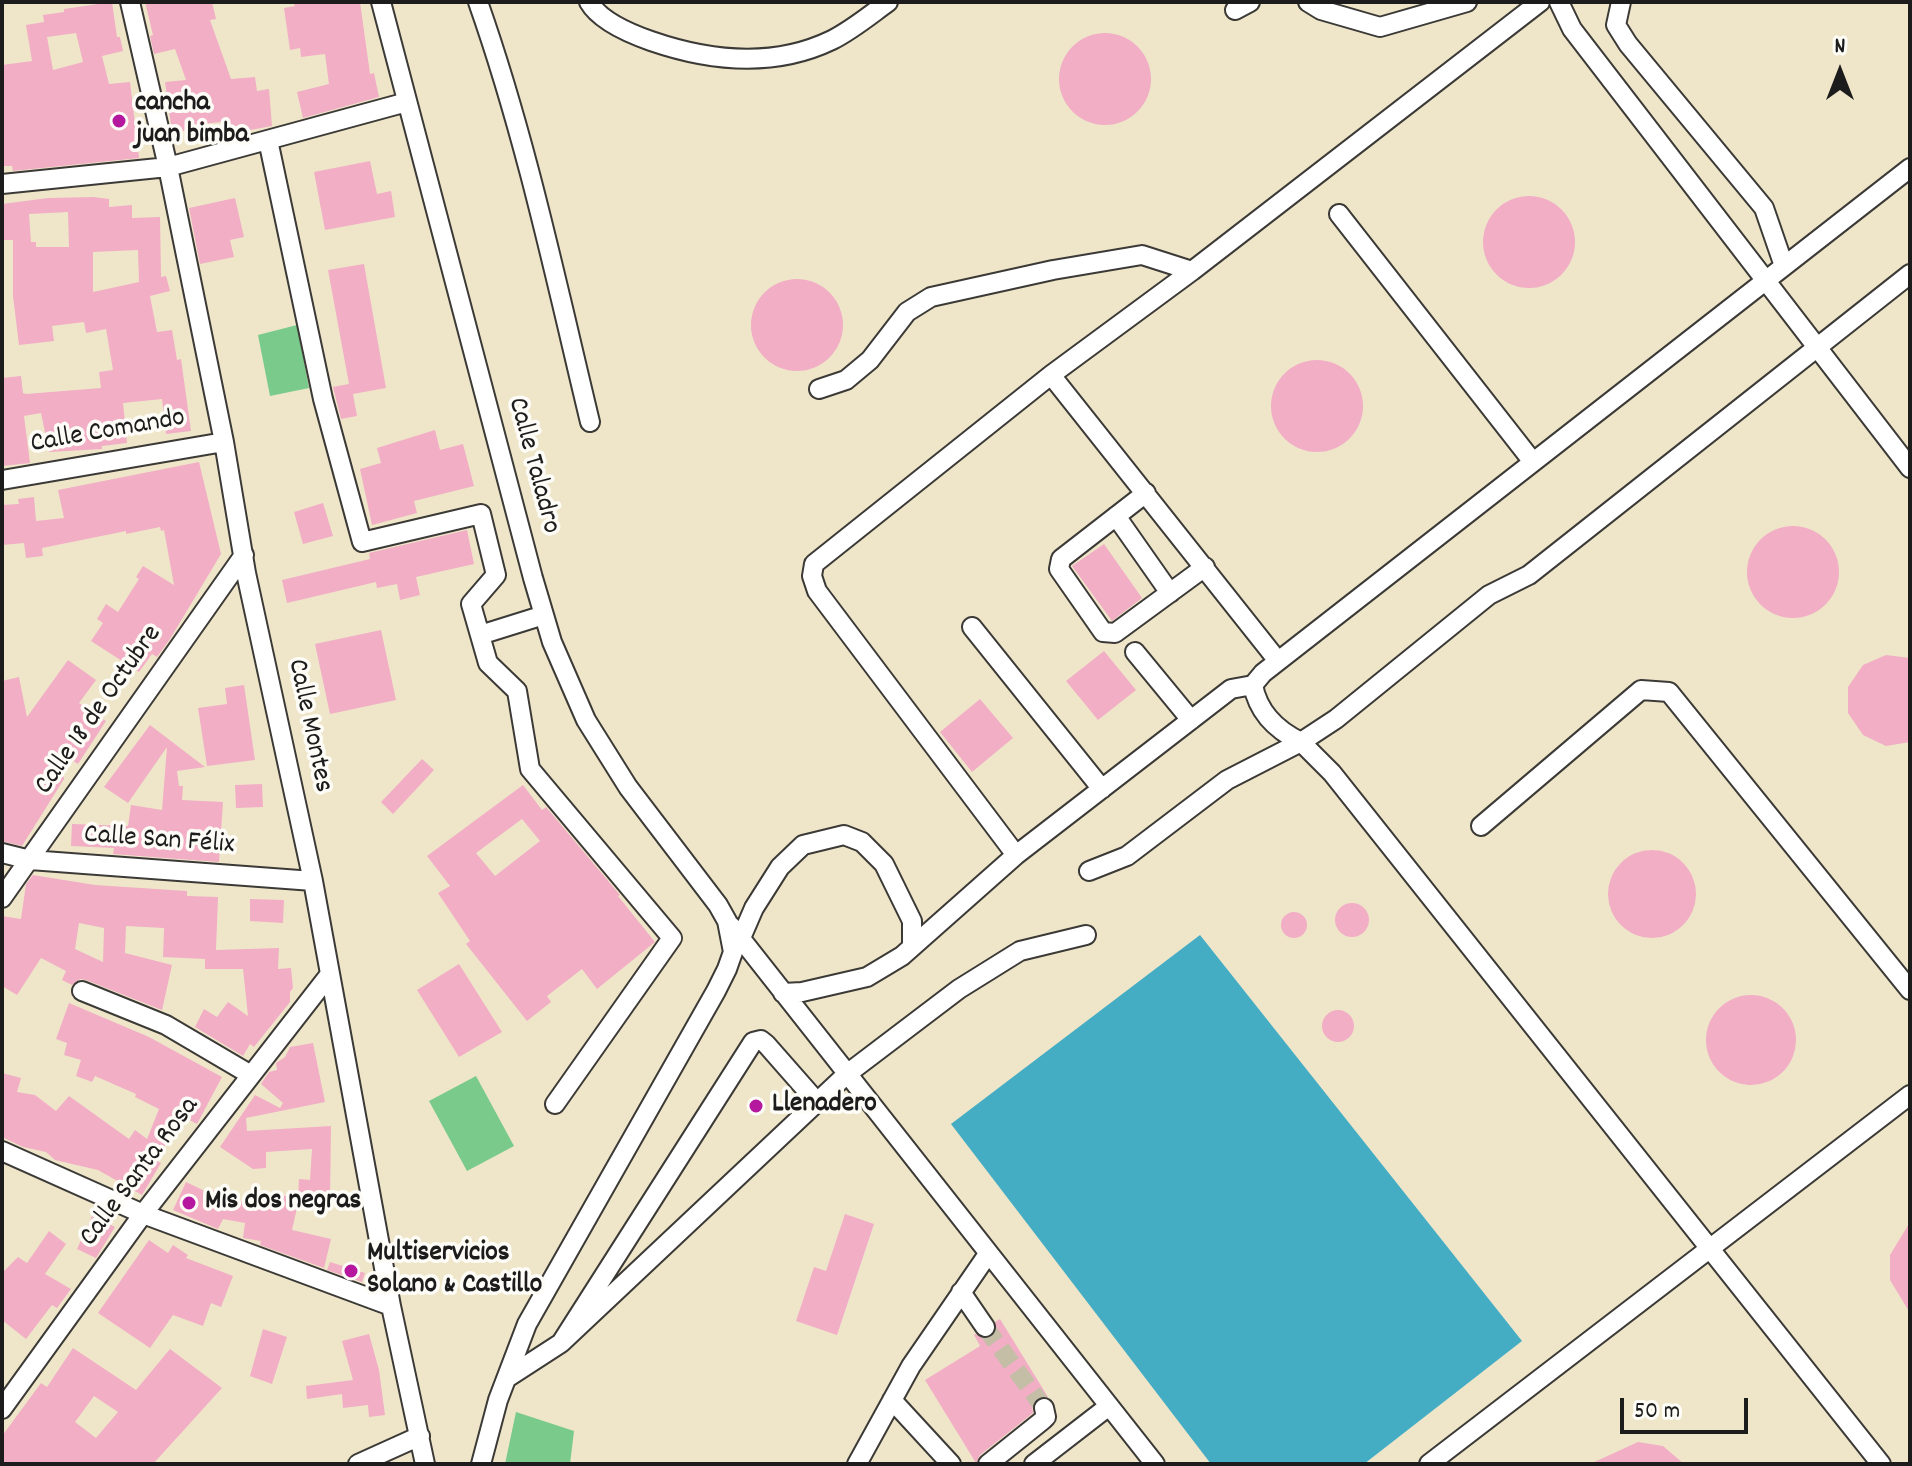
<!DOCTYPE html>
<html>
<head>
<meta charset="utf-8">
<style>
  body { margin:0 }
  #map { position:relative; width:1912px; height:1466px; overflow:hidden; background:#efe6ca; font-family:Dekko,sans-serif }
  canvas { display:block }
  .frame { position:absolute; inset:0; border:4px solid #1c1c1c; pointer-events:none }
  .north { position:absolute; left:1800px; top:32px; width:80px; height:80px; -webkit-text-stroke:6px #fdfcf7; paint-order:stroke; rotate:0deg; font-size:22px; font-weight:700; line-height:32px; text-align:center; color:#1c1c1c }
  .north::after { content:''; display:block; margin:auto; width:28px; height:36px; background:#1c1c1c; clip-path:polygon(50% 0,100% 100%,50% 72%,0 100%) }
  .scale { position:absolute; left:1620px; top:1398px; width:128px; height:36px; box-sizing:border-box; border:4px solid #1c1c1c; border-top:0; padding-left:10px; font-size:24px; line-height:28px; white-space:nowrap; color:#1c1c1c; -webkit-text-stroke:6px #fdfcf7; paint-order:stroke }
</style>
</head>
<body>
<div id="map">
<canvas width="1912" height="1466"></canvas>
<div class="frame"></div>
<div class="north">N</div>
<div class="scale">50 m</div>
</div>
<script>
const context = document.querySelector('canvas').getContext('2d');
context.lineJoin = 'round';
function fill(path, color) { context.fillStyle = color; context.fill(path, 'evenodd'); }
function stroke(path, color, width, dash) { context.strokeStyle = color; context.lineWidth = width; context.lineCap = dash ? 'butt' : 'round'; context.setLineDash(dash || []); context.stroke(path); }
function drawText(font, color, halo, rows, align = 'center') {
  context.font = font + ' Dekko,sans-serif'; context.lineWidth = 7; context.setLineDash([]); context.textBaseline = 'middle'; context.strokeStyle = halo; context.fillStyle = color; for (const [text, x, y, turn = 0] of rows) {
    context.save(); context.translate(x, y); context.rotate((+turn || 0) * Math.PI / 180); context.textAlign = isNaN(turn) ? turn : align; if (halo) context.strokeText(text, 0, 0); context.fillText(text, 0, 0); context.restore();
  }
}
const green = new Path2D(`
  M297 325 309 388 270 396 258 335Z
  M476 1076 514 1146 467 1171 429 1101Z
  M516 1412 574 1431 570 1464H505Z`);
const water = new Path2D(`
  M1200 935 1522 1341 1364 1464H1211L951 1124Z`);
const building = new Path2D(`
  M112 2 117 37H120L123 51 102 56 109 84 130 82 139 158 13 171 12 166H2V65L32 61 26 25 44 22 43 15 64 12V9ZM76 33 83 62 53 70 47 37Z
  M145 2H212L216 19 210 20 231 79 255 77 257 91 269 89 272 126 223 135 221 122 194 125 195 130 172 132 165 82 186 80 175 49 154 54 150 36 153 35Z
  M293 2H360L370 74 374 73 379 97 303 118 297 92 329 84 325 54 301 57 300 48 290 50 284 8 295 6Z
  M1059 79a46 46 0 1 1 92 0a46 46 0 1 1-92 0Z
  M370 161 377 194 391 191 395 217 325 230 314 172Z
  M1483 242a46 46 0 1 1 92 0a46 46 0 1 1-92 0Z
  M93 197 109 199V207L132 205V218L160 217 161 277 166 276 170 291 150 296 157 332 172 330 177 360 181 359 191 431 166 434 162 399 123 403 127 443 102 446V449L49 452 41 413 24 416 30 463 2 466V378L21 376 23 393 26 394 101 388 99 372 113 370 106 329 86 333 84 322 52 326 54 341 19 345 13 296V240H2V204L48 198ZM68 212 69 247H36V242H31L29 214ZM138 250 139 282 93 292V252Z
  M235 198 244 237 230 240 234 257 200 264 189 208Z
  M364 264 386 388 353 394 357 416 341 419 333 387 349 384 328 270Z
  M751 325a46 46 0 1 1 92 0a46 46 0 1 1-92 0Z
  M1271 406a46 46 0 1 1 92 0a46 46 0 1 1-92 0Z
  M435 430 440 450 463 444 474 486 414 501 417 513 372 525 360 469 381 463 377 448Z
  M199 462 221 554 170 639 157 657 152 654 139 672 91 641 103 623 97 619 106 604 118 612 139 579 136 577 143 566 174 585 164 530 161 531 160 527 126 534V531L42 548 43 556 26 558 24 543 2 545V505L19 504 18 499 34 497 36 521 64 518 58 490Z
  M323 503 333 536 303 544 294 512Z
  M1747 572a46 46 0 1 1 92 0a46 46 0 1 1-92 0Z
  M467 530 474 564 416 577 420 595 400 600 397 584 377 588 376 582 287 603 282 580 370 559 369 553Z
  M1104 544 1142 598 1112 621 1072 566Z
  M381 630 396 700 330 714 315 644Z
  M1104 651 1136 690 1098 720 1066 681Z
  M1886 655 1910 658V742L1886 746 1863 735 1848 713V687L1863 665Z
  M68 660 96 680 79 703 106 721 78 764 61 753 64 779 22 846 2 841V681L19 677 27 717Z
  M244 685 255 760 207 766 198 708 227 704 225 688Z
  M980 699 1013 738 972 772 940 732Z
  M150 725 205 767 177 771 179 786H183L182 800 223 802 219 862 113 854 114 848 71 846 72 824 128 826 131 805 162 810 167 747 128 803 104 787Z
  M422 759 434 770 393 814 381 802Z
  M262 784 263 807 236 808 235 785Z
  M523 785 542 810 546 807 620 895 618 896 655 942 597 989 582 969 547 996 551 1002 527 1021 466 944 470 941 438 893 450 886 427 856ZM522 819 540 841 495 876 476 853Z
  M1608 894a44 44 0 1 1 88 0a44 44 0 1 1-88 0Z
  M33 875 95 885 187 891V896L218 897 216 950 279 948 278 969 291 968 293 988 290 992V1002L254 1047 250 1044 243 1056 195 1027 204 1009 217 1017 228 1002 248 1016 243 969H205V959L163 957 164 928 126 926 125 953 172 965 162 1010 86 980 80 979 72 985 62 980 66 971 41 958 17 995 2 986V916L21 919 26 884ZM79 923 104 928 103 962 75 949Z
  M250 899 284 900 283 923 250 921Z
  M1335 920a17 17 0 1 1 34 0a17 17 0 1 1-34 0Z
  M1281 925a13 13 0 1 1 26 0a13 13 0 1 1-26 0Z
  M459 964 502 1032 459 1057 417 990Z
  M1706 1040a45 45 0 1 1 90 0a45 45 0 1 1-90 0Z
  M69 1003 149 1037 222 1077 197 1124 178 1114 158 1162 161 1163 142 1195 98 1170 55 1160 46 1152 23 1147 2 1137V1073L21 1078 17 1092 35 1095 56 1111 69 1096 129 1139 135 1130 147 1139 159 1109 135 1097 136 1094 95 1076 92 1082 76 1076 81 1060 64 1055 67 1043 56 1039Z
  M1322 1026a16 16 0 1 1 32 0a16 16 0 1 1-32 0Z
  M313 1043 325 1102 246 1118 247 1131 331 1126 330 1199 298 1198 299 1179 310 1180 312 1149 266 1152V1168L253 1169 220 1147 255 1095 280 1108 283 1103 261 1084 269 1072 277 1070 276 1063 285 1057 290 1047Z
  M186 1182 211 1194 213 1190 234 1200 269 1206 273 1193 299 1199 292 1230 331 1239 324 1268 260 1245 261 1241 243 1238 245 1223 223 1219 218 1229 173 1210Z
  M845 1214 874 1224 837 1335 796 1321 814 1267 826 1271Z
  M92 1216 115 1227 96 1258 77 1249Z
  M1910 1222V1313L1890 1280V1255Z
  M49 1231 66 1244 45 1274 71 1289 57 1308 52 1305 26 1339 2 1320V1273L18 1257 27 1263Z
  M149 1240 168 1253 173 1245 188 1255 186 1258 233 1276 221 1307 211 1303 203 1326 173 1315 150 1348 98 1313Z
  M330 1262 365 1273 362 1282 327 1270Z
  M1000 1319 1048 1397 1037 1399 1032 1405 1033 1413 980 1455 976 1463 925 1380 980 1346 974 1335 975 1334 985 1339 992 1336 996 1331 995 1322Z
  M263 1329 287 1337 272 1384 250 1376Z
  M369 1334 379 1370 385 1415 369 1417 368 1405 343 1408 342 1394 307 1399 306 1386 353 1380 342 1341Z
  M73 1348 136 1390 170 1349 222 1388 153 1464H2V1436L41 1383 47 1387ZM94 1396 118 1412 96 1438 75 1422Z
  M1638 1442 1663 1446 1684 1464H1590Z`);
const minorTunnel = new Path2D(`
  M985 1327 1044 1408`);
const minor = new Path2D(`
  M130 2 168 167 224 442 246 573 313 881 391 1306 425 1464
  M381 2 533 578 552 642 586 720 628 787 718 905 727 921 733 952 727 969 716 991 527 1324 498 1400 481 1464
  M478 2C526 138 556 281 590 422
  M589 2C600 21 631 34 651 41 709 61 774 68 832 40 852 30 870 15 888 2
  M1308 2 1321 10 1380 27 1467 2
  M1559 2 1572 29 1910 468
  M1621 2 1616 25 1628 44 1764 208 1784 266
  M1235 10 1250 2
  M268 140 323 399 362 542 481 514 496 575 471 604 488 663 517 691 530 769 672 938 555 1104
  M2 184 168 167 407 102
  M1339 214 1533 462
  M1051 375 1278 661
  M819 389 846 380 870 360 907 312 931 297 1053 270 1142 255 1192 271
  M2 480 224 442
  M1146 493 1061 559 1059 569 1103 632 1115 633 1205 567
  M1116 516 1170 593
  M972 627 1102 789
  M480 635 544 615
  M1135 652 1191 720
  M1481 826 1641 690 1669 692 1910 990
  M2 853 30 860 313 881
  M1016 855 817 591 812 576 814 564 1051 375 1192 271 1540 2
  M1089 871 1127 856 1227 780 1301 742C1276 730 1258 712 1253 685L1263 673 1910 168
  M2 898 244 555
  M731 926 1155 1464
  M741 938 754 908 780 867 803 845 844 835 862 842 884 864 912 921V947
  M82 991 166 1025 251 1075
  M783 993 802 992 867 977 902 956 1016 855 1231 689 1253 685
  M2 1151 143 1214 391 1306
  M961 1292 985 1327
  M561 1343 847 1074 959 989 1020 951 1086 935
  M507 1378 561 1343 753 1042 761 1040 766 1044 817 1102
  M892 1400 951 1464
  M2 1409 143 1214 330 974
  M358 1464 420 1436
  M857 1464 911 1366 988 1254
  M988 1464 1043 1420 1046 1417 1044 1408
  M1034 1464 1109 1406
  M1429 1464 1910 1095
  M1881 1464 1332 773 1301 742 1336 719 1489 595 1529 575 1910 274`);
const markers = [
  [119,121,8,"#b5179e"],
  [756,1106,8,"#b5179e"],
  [189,1203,8,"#b5179e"],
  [351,1271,8,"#b5179e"]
];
const poiNames = [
  ["cancha",135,105],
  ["juan bimba",135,137],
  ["Llenadero",772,1106],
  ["Mis dos negras",205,1203],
  ["Multiservicios",367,1255],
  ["Solano & Castillo",367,1287]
];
const streetNames = [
  ["Calle Comando",108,433,-10],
  ["Calle Taladro",532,466,75],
  ["Calle 18 de Octubre",100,711,-55],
  ["Calle Montes",308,726,78],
  ["Calle San Félix",159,842,4],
  ["Calle Santa Rosa",141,1173,-53]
];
fill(green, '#79ca8b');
fill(water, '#44adc4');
fill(building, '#f1aec5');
stroke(minorTunnel, '#c5bea7', 18, [18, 9]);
stroke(minor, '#3c3a36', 22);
stroke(minor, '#fff', 18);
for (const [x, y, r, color] of markers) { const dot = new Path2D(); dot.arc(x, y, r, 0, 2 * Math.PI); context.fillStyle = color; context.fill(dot); stroke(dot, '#fdfcf7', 3); }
drawText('bold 28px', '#1c1c1c', '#fdfcf7', poiNames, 'left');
drawText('28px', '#1c1c1c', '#fdfcf7', streetNames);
</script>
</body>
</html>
